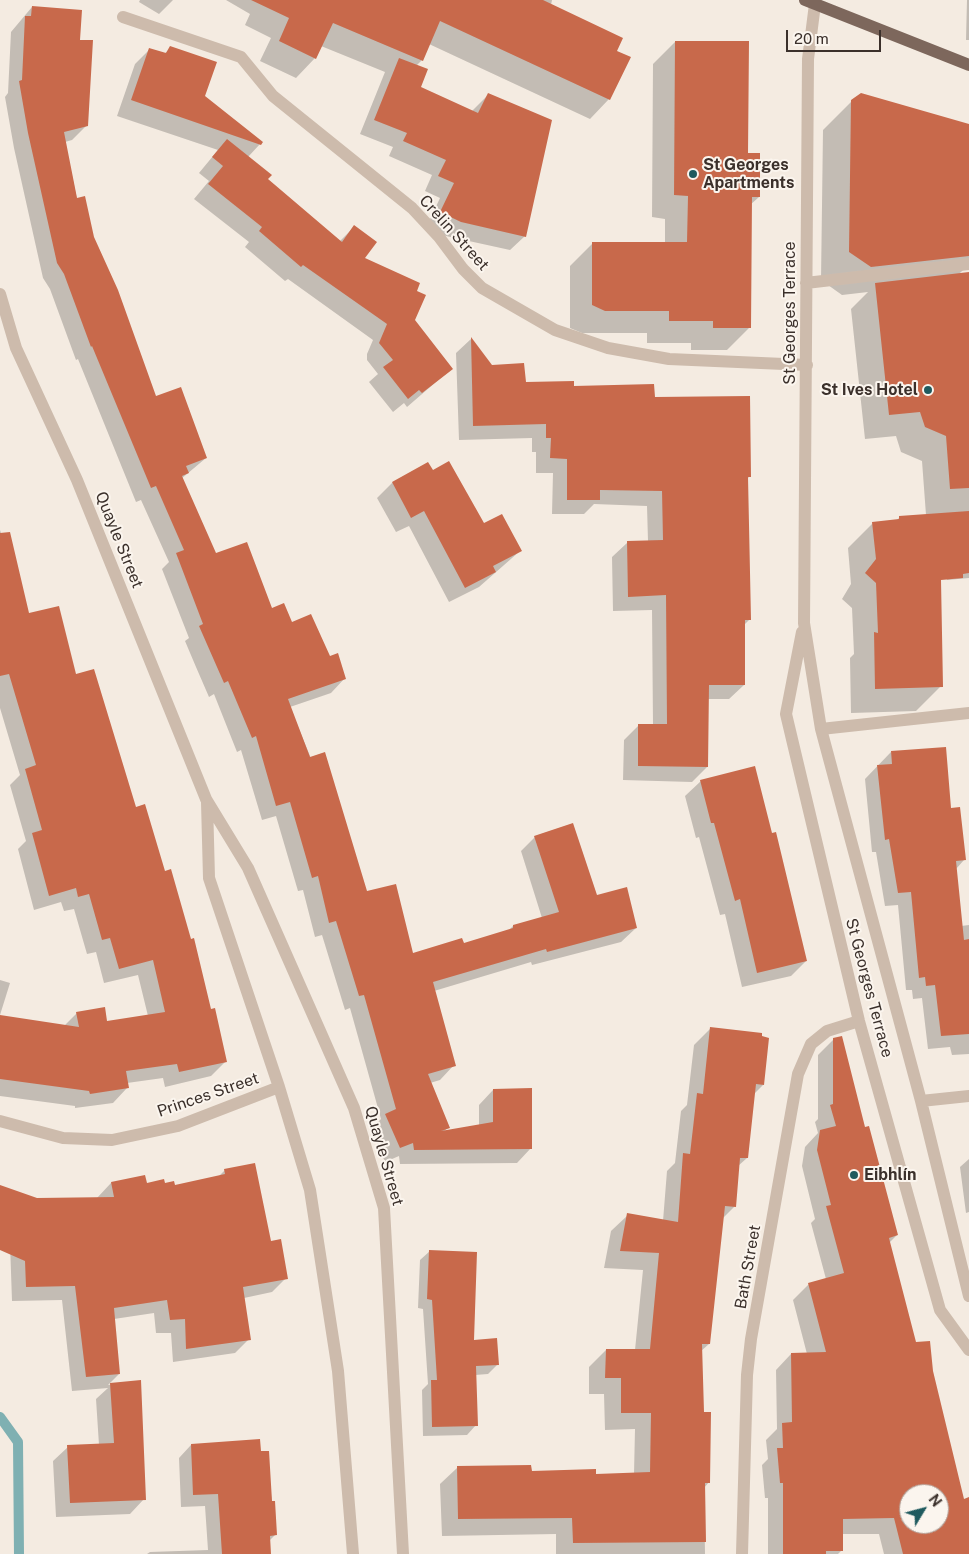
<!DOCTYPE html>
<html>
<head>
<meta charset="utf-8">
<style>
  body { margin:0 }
  #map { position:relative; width:969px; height:1554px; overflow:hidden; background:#f4ebe1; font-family:"Public Sans",sans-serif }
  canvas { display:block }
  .north { position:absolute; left:899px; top:1484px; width:50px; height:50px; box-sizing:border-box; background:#fbf5ee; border:1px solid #aea6a0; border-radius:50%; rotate:53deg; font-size:14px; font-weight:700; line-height:20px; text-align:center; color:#3b302b }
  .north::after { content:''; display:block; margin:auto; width:18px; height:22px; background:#1f5a5e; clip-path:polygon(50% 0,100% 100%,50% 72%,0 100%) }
  .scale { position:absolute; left:786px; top:30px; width:95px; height:22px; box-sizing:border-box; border:2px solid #3b302b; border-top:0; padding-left:6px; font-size:15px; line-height:18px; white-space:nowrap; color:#3b302b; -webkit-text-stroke:4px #fbf5ee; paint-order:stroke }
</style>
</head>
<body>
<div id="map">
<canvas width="969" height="1554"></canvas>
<div class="north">N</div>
<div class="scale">20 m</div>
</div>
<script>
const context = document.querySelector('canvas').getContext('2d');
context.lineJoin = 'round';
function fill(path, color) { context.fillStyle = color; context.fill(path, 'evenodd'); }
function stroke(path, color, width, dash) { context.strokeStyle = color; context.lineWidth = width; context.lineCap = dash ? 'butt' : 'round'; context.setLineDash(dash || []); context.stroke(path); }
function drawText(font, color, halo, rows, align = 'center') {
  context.font = font + ' "Public Sans",sans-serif'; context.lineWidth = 4; context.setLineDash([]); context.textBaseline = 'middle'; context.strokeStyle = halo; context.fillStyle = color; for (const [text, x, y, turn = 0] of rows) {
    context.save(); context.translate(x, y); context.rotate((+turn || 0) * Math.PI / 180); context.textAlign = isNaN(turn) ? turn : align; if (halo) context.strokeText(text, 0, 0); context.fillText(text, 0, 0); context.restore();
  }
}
const shadow = new Path2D(`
  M140 0H173L159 14 139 2Z
  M226 0H552L551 5 615 51 609 99 590 119 429 44 422 60 416 66 419 88 472 111 488 95 525 236 510 250 446 236 427 226 440 198 425 191 432 175 389 156 393 147 360 134 385 72 321 46 315 58 296 78 260 61 271 38 245 25 250 14Z
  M967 0H969V40H966Z
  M32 7 79 41 87 125 72 140 65 142 77 199 155 398 206 458 181 479 215 555 272 610 291 624 330 658 345 678 331 693 290 707 366 893 412 955 463 945 508 931 513 926 542 918 521 851 535 837 596 896 636 928 621 942 532 965 531 962 434 991 454 1065 440 1080 430 1083 448 1127 444 1132 479 1126V1105L493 1090 531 1148 517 1163 400 1164 399 1156 385 1162 371 1129 381 1119 350 1008 345 1010 322 935 315 937 303 890 298 891 276 816 262 820 241 750 237 752 214 694 209 697 196 667 185 641 189 638 162 569 169 562 141 500 136 502 78 359 76 360 50 289 43 278 14 148 5 97 8 93 11 32Z
  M675 42 747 154 759 197 750 205V327L727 350H691V343H647V333H582L570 328V266L593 243H665V219L652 217 653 64Z
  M171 48 204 96 260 144 248 157 267 179 339 242 354 227 363 259 415 291 413 320 451 369 407 407 404 403 393 412 369 382 378 374 367 360V354L373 340 288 279 285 281 245 247 249 242 194 199 209 181 199 173 218 150 117 116 135 64 150 49 164 54Z
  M852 101 969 126V264L958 275 969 276V578L947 580 946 574 932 575 940 687 916 711 851 713 850 658 854 654 852 608 842 599 851 584 848 548 873 523 896 521 900 517 926 515 922 461 901 452 896 436 865 439 851 309 868 292 842 295 821 280 823 130Z
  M471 339 491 366 524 383 653 398 750 476 747 479 750 619 744 625V685L729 699H708L707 767 692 782 623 780 624 740 639 725H653L652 610 613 611 612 557 627 543 648 541 647 506 594 504 584 514H552L553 473H536V452H532V438L459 440 456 353Z
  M428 464 433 471 483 525 520 551 479 587 449 602 409 526 396 532 377 498 392 483Z
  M0 530 28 614 75 676 164 873 226 1061 211 1076 165 1087 163 1078 127 1083V1088L113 1103 75 1108V1106L0 1096V1017L64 1026 77 1013 106 1023 148 1016 138 975 104 983 96 952 87 954 74 909 64 911 61 902 34 910 18 849 26 841 10 785 20 775 0 708Z
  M891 752 949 809 964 860 956 869 961 926 969 925V1054L952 1055 950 1047 928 1049 922 998 913 999 912 990H906L898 905 885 906 876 852H872L865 779Z
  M701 781 806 961 791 976 742 987 725 914 720 915 699 837 696 838 685 796Z
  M0 980 10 983 0 1015Z
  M711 1028 763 1085 753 1095 747 1158 738 1166 735 1206 722 1219 709 1344 701 1351 703 1413 709 1482 704 1488 705 1554H556V1534L442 1536 440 1484 457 1468 595 1475 634 1474 635 1429 605 1430 604 1394H589V1367L606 1350H635L643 1270 604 1268 611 1231 628 1215 663 1221 667 1171 675 1163 681 1111 687 1105 694 1045Z
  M834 1039 897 1235 889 1243 915 1343 932 1372 963 1500 969 1502V1554H884L879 1534H842V1550L838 1554H768V1498H765L762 1465 768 1459 766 1440 777 1429 776 1370 791 1354H807L793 1300 809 1284 826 1279 811 1223 815 1219 802 1166 805 1147 818 1133 815 1122 818 1119V1055ZM909 1494H939V1524H909Z
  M969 1159V1212L966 1213 960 1167Z
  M225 1170 270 1242 286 1278 272 1292 244 1298 249 1339 235 1353 173 1362 171 1333H156L154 1313 114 1319 119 1374 108 1385 139 1382 144 1499 130 1514 56 1517 53 1461 68 1447 99 1445 96 1399 108 1388 72 1391 62 1300 12 1301 9 1214 97 1198 111 1183 144 1176 146 1184 174 1186 218 1177Z
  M430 1251 473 1341 497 1365 488 1374 475 1375 476 1425 467 1435 423 1436 422 1390 428 1384 423 1309 418 1308 420 1260Z
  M191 1445 267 1452 275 1535 269 1541 270 1554H147L150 1552 208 1550 205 1506 181 1507 179 1458Z`);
const stream = new Path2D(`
  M0 1417 18 1442 19 1554`);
const building = new Path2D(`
  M251 0H543L623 38 617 51 631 57 610 100 440 21 423 61 333 23 316 59 279 41 289 18Z
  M32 6 82 10 80 40H93L88 126 64 132 77 198 85 196 94 237 118 290 156 396 181 387 207 458 186 466 189 473 182 476 216 553 247 542 272 608 284 603 292 622 311 614 330 656 338 653 346 679 288 699 310 757 325 752 367 891 396 884 413 953 462 938 464 943 513 928V925L559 912 534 836 573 823 597 895 627 887 637 928 547 952 546 949 433 982 456 1066 428 1074 450 1128 441 1131 493 1122V1089L532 1088V1149L414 1150 413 1143 400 1148 385 1114 396 1109 364 995 359 996 336 921 329 923 318 876 312 878 290 802 276 806 256 736 252 738 228 681 224 683 199 626 203 624 176 553 184 550 156 486 151 488 92 346 91 347 64 274 57 263 28 133 19 81 22 80 25 16H31Z
  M675 41H749L748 153H760V197H752L751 328H713V321H669V311H605L592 305V242H687L688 196 674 195Z
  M170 46 217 62 205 96 263 142 261 145 131 100 149 48 166 53Z
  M399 58 428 69 421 87 478 113 488 93 552 120 526 237 461 222 440 212 454 183 438 176 446 160 403 141 407 133 374 120Z
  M861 93 969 124V256L871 267 849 252 851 100Z
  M227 139 272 175 268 179 342 242 354 225 377 242 365 258 420 283 417 291 426 295 415 320 453 369 422 393 419 390 408 399 383 367 393 360 379 343 387 324 303 265 301 267 259 231 262 227 208 184 223 166 212 157Z
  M969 272V488L950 489 946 436 925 427 920 412 889 415 875 283Z
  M471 337 492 365 524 363 526 382 574 381V386L654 384 655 397 750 396 751 477H748L751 620H745V685H709L708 767 638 766V724H667L666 595 628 597 627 541 663 540 662 491 600 490V500H567V459L550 458 551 438H546V424L473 426Z
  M449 461 484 523 502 514 522 551 493 566 496 572 465 588 424 511 411 518 392 482 428 462 433 470Z
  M969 511V573L963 574V578L941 580 943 687 875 689 874 632 878 633 876 583 865 573 876 559 872 522 899 519V516Z
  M10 532 29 613 59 606 76 674 94 669 136 807 145 804 165 871 171 869 191 939 194 938 211 1009 215 1008 227 1062 179 1072 177 1064 126 1071 129 1088 90 1094 89 1091 0 1079V1015L79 1027 76 1012 105 1007 107 1021 165 1012 153 960 119 969 110 938 102 940 89 894 78 897 76 888 49 896 32 833 42 830 25 769 36 765 9 674 0 676V533Z
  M946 747 951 808 960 807 966 860 956 861 964 940 969 939V1034L941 1036 935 985 926 986 925 977 919 978 911 892 898 893 889 839 885 840 877 765 892 764 891 751Z
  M755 766 772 833 776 832 807 961 757 973 740 899 735 901 714 823H711L700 780Z
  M710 1027 762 1033V1036L769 1038 764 1085 756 1084 748 1158H740L736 1207 725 1206 710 1344H702L704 1412H711L710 1483H705L706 1542 573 1543 572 1518 458 1519 457 1466 531 1465 532 1471 596 1469V1474L650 1472 651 1413H621V1378H605L606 1349H650L659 1253 620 1251 627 1213 678 1222 683 1153 690 1154 697 1093 703 1094Z
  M842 1036 865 1127 869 1126 898 1235 889 1238 916 1342 930 1341 933 1371 964 1499 969 1497V1554H903L894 1518 843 1519V1551H826V1554H783V1483H780L777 1448H783L782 1423 792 1422 791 1353 826 1352 808 1283 844 1273 826 1206 831 1205 817 1150 820 1130 836 1126 830 1105 833 1104V1038ZM909 1494H939V1524H909Z
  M255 1163 271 1241 281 1239 288 1279 243 1287 251 1340 186 1349 185 1319 170 1320 167 1300 114 1308 120 1374 86 1377 75 1286 26 1287 25 1261 0 1250V1185L37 1198 114 1197 111 1182 145 1175 147 1183 164 1179 165 1183 174 1181 175 1185 225 1174 224 1169Z
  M429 1250 477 1252 474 1340 497 1338 499 1365 476 1366 478 1426 432 1427 431 1380H437L432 1300 427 1299Z
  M141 1380 146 1500 70 1503 67 1445 114 1443 110 1383Z
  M260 1439 261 1451H269L272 1501H275L277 1535 270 1536 271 1554H222L218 1494 193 1495 191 1444Z`);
const minor = new Path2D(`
  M815 4 808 59 804 623 821 729 921 1101 969 1296
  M123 17 241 57 273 96 412 208 439 237 463 269 482 288 555 330 608 348 669 359 807 365
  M806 283 969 264
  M0 294 16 348 77 480 206 799 248 868 354 1108 384 1208 403 1554
  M802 632 786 714 859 1021 940 1310 969 1350
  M821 729 969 713
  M207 802 209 878 279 1087 310 1190 338 1371 353 1554
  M921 1101 969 1096
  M0 1121 63 1138 112 1140 178 1126 279 1087
  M742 1554 747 1375 751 1339 798 1074 811 1044 827 1031 859 1021`);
const major = new Path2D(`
  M805 0 969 65`);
const markers = [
  [693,174,5,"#1f5a5e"],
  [928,390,5,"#1f5a5e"],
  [854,1175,5,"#1f5a5e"]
];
const poiNames = [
  ["St Georges",703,165],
  ["Apartments",703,183],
  ["St Ives Hotel",918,390,"right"],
  ["Eibhlín",864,1175]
];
const streetNames = [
  ["Crelin Street",454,233,48],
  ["St Georges Terrace",790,313,-90],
  ["Quayle Street",119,540,68],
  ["St Georges Terrace",869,988,75],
  ["Princes Street",208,1095,-19],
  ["Quayle Street",384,1156,74],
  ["Bath Street",748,1267,-80]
];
fill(shadow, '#0003');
stroke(stream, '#7fb0b2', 10);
fill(building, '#c8694b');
stroke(minor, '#cdbbac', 12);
stroke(major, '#7d675c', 12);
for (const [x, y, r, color] of markers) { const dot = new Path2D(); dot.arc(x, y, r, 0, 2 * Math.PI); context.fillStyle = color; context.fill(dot); stroke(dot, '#fbf5ee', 2); }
drawText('bold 16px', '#3b302b', '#fbf5ee', poiNames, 'left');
drawText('16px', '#3b302b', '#fbf5ee', streetNames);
</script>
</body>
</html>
